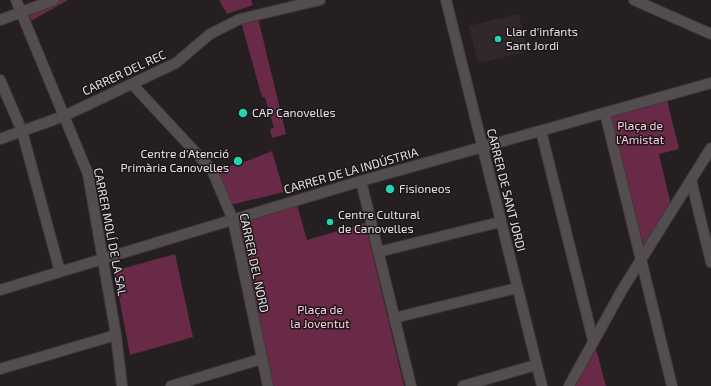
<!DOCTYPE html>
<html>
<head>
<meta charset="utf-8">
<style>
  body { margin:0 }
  canvas { display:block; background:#251f21 }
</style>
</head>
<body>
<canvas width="711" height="386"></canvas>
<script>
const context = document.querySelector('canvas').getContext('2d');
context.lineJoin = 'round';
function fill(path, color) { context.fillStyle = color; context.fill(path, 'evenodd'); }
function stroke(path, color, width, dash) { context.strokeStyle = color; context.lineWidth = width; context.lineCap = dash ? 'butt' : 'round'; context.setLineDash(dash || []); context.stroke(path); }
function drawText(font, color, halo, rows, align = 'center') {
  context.font = font + ' "Exo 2",sans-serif'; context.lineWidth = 3; context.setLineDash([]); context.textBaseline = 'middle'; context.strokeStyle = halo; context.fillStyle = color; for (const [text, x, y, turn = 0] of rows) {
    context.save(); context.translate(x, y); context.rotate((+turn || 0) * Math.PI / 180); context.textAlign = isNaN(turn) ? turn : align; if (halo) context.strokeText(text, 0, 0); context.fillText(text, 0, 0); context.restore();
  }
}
const built = new Path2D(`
  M519 14 527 52 478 63 469 26Z`);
const green = new Path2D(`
  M37 0H68L31 21 26 4Z
  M219 0H251L253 5 227 14Z
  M258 18 286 134 272 138 270 129 274 128 265 97H262L241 22Z
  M666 96 679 149 659 154 672 210 641 261 605 113Z
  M272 151 284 192 230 205 214 170 247 161Z
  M296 201 307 240 365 223 404 386H268L233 220Z
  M175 254 193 337 130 355 114 271Z
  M596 349 606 386H575Z`);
const minor = new Path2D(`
  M16 0 88 174 116 335 122 386
  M446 0 542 386
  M634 0 711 34
  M0 20 54 0
  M0 80 22 131 60 272
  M132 84 212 170 233 220 268 386
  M605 113 672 386
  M541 131 593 340
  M0 139 64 116 176 63 210 34 240 19 320 0
  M691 180 711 262
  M361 181 411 386
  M378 252 500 222
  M0 290 361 181 711 83
  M394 318 517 288
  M0 369 116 335
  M171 386 261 359
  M463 386 536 365
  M569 386 622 290 711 148`);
const markers = [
  [498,39,4,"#20d5b0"],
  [243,113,5,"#20d5b0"],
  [238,161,5,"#20d5b0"],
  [390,189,5,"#20d5b0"],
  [330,222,4,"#20d5b0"]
];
const poiNames = [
  ["Llar d'infants",506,32],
  ["Sant Jordi",506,46],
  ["CAP Canovelles",252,113],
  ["Centre d'Atenció",229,154,"right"],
  ["Primària Canovelles",229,168,"right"],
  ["Fisioneos",399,189],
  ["Centre Cultural",338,215],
  ["de Canovelles",338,229]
];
const streetNames = [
  ["CARRER DEL REC",124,73,-25],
  ["CARRER DE LA INDÚSTRIA",351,171,-16],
  ["CARRER DE SANT JORDI",506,190,76],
  ["CARRER MOLÍ DE LA SAL",110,232,79],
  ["CARRER DEL NORD",254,263,78]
];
const parkNames = [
  ["Plaça de",640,126],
  ["l'Amistat",640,140],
  ["Plaça de",320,310],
  ["la Joventut",320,324]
];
fill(built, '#32272b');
fill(green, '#682a46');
stroke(minor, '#3e393b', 12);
stroke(minor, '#534d4f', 10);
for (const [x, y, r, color] of markers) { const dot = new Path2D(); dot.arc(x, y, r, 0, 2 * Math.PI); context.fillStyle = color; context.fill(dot); stroke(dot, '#1b1618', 1.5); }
drawText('12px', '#e6e2e3', '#1b1618', poiNames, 'left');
drawText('12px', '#e6e2e3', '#1b1618', streetNames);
drawText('12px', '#fdccdf', '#1b1618', parkNames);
</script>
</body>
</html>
